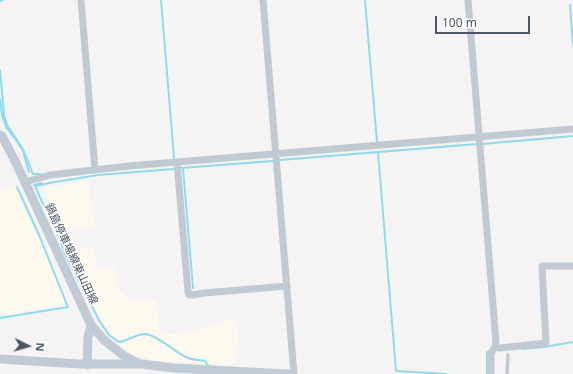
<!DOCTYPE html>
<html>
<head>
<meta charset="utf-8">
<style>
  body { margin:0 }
  #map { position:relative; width:573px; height:374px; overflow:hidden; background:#f5f3f3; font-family:"Noto Sans",sans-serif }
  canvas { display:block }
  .north { position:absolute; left:8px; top:326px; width:40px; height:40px; -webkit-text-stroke:3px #fff; paint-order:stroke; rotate:95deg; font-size:11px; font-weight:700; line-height:16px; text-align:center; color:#4a5661 }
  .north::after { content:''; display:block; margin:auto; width:14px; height:18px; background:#4a5661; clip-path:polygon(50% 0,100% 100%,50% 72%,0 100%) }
  .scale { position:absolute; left:435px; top:16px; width:95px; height:18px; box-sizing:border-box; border:2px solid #4a5661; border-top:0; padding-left:5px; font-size:12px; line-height:14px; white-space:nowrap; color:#4a5661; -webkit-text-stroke:3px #fff; paint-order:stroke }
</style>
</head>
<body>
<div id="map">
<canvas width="573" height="374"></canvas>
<div class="north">N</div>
<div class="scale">100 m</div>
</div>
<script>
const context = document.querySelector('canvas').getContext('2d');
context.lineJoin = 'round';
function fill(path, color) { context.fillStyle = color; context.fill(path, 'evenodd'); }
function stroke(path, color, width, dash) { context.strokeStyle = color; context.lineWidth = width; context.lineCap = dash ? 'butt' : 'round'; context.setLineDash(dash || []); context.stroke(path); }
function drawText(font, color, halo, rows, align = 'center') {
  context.font = font + ' "Noto Sans","Noto Sans JP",sans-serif'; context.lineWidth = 3; context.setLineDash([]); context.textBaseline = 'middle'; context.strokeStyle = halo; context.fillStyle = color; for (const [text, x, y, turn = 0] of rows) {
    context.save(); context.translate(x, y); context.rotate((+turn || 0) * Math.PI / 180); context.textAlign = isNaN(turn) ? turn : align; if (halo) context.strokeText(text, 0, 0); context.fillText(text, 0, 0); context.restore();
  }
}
const commercial = new Path2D(`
  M88 181 95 227 60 228 43 188Z
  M17 185 70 303 0 316V192Z
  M92 247 98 269 114 268 118 290 123 293 129 301 155 300 161 335 190 332 235 318 238 337 235 363 234 365 156 361 134 355 118 345V339L102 324 70 251Z`);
const stream = new Path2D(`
  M161 0 174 158
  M365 0 377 142
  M0 1 3 0
  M570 5 573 45
  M0 70 4 115 7 125 23 149 33 174H41
  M0 99 2 115 6 127 16 140 23 151 29 172
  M482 144 573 136
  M378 152 396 371 446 374
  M280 160 477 144
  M181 168 273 161
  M183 168 193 288
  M49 183 98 175 174 169
  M50 183 35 186 42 202 55 224 64 252 100 322 109 335 119 342C128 341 137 333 146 334 159 336 174 352 186 357 192 360 199 360 205 361L209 367
  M34 185 42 183
  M0 318 68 307 39 235 17 187
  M523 349 544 347 573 342
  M487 374V352`);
const lane = new Path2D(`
  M507 374 508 355`);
const street = new Path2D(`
  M81 0 95 170
  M263 0 294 374
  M468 0 496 342 495 347 491 353V374
  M177 162 188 292 189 295H192L204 293 287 286
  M25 182 50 175 129 166 573 129
  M495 347 500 348 546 343 542 266H573`);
const secondary = new Path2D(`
  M0 135 2 136 17 165 91 325 103 339 124 356 140 364
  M0 359 80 364H142L174 368 288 374
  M87 365 88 337 91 325`);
const streetNames = [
  ["鍋島停車場線東山田線",71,254,65]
];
fill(commercial, '#fdf9ef');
stroke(stream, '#90daee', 2);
stroke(lane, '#c1cad2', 3.5);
stroke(street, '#c1cad2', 7);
stroke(secondary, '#c1cbd6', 9);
drawText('11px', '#4a5661', '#fff', streetNames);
</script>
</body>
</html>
